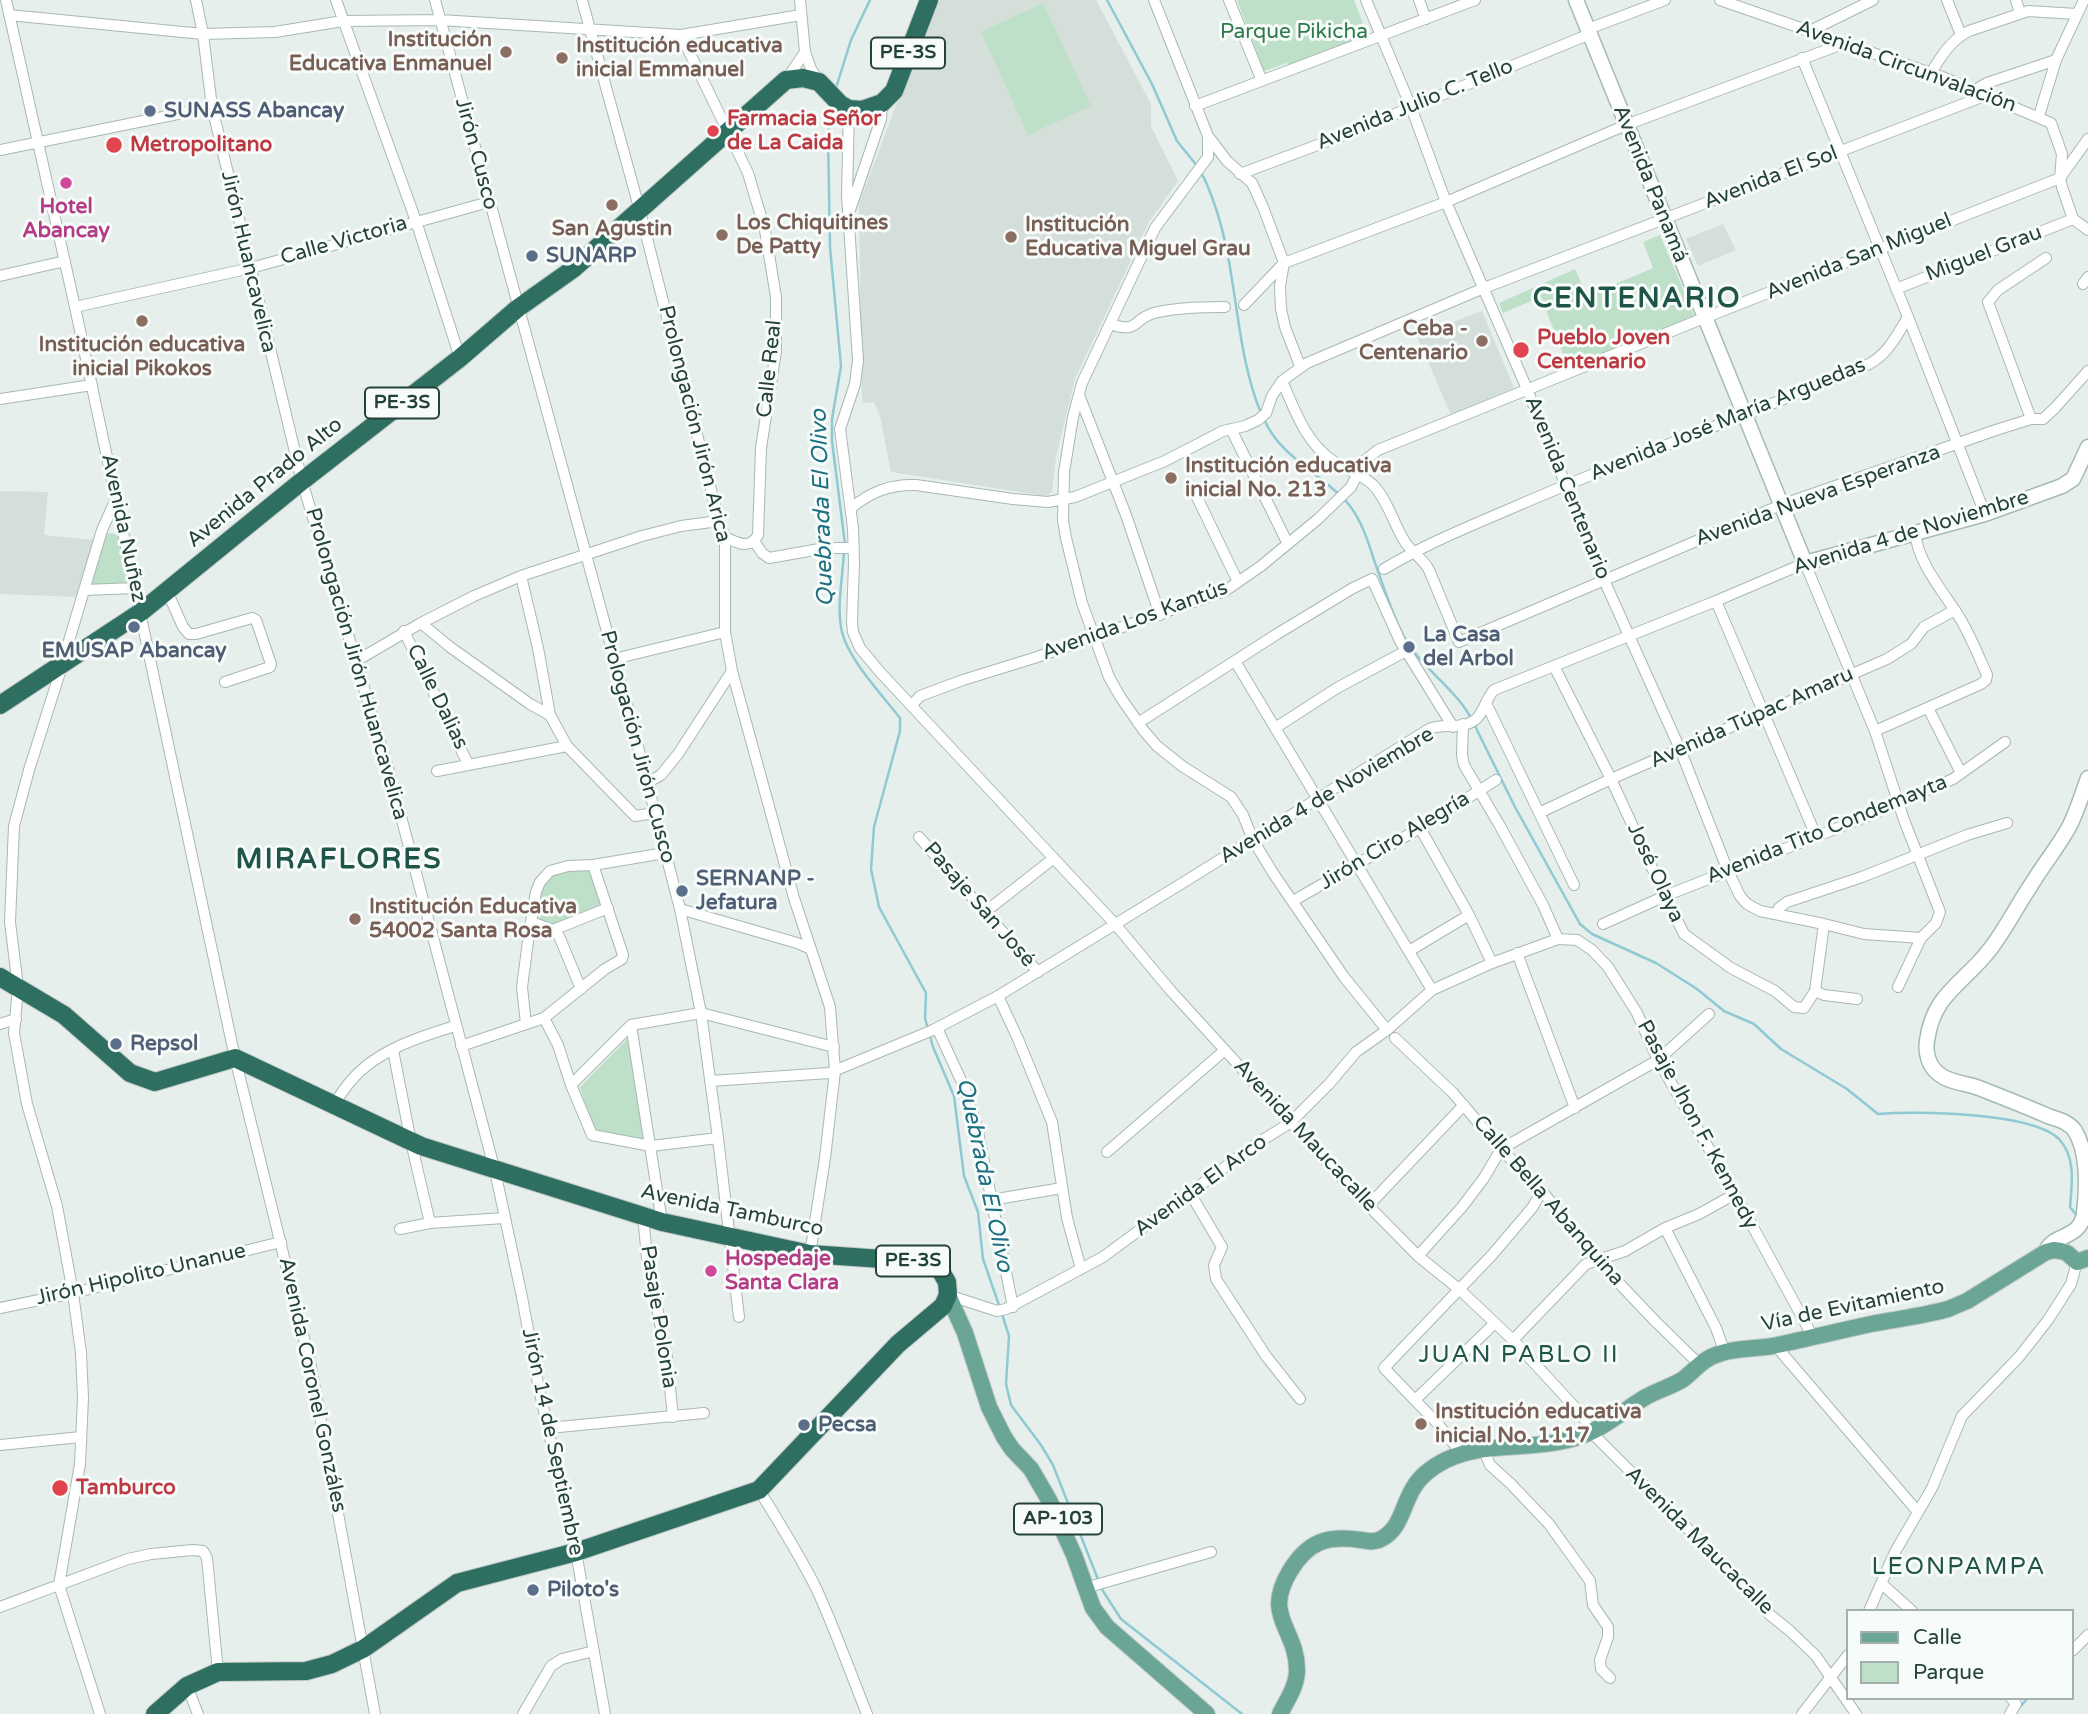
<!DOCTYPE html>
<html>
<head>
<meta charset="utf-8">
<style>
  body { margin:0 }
  #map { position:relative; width:2088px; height:1714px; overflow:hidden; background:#e6efeb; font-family:"Varela Round",sans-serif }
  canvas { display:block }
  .legend { position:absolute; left:1846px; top:1609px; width:228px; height:91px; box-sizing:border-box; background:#f7fbf9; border:2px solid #a3b1ad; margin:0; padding:9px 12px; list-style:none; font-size:21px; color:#24423a }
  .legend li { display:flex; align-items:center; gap:14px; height:35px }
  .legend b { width:35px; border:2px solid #a3b1ad }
</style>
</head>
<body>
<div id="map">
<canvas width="2088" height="1714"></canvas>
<ul class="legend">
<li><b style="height:9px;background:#6aa596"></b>Calle</li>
<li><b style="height:19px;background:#bfe0c8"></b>Parque</li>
</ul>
</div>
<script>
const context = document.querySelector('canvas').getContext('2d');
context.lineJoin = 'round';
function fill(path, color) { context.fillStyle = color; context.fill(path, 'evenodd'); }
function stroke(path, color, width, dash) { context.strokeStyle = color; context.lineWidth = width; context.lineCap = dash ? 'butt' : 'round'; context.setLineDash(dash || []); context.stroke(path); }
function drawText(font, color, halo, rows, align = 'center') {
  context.font = font + ' "Varela Round",sans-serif'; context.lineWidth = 6; context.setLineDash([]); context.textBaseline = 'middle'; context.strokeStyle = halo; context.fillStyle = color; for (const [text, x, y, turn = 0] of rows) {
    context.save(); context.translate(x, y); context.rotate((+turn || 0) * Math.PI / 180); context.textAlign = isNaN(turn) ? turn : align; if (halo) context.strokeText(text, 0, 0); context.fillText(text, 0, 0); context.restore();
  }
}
const built = new Path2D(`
  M936 0H1096L1151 104V126L1178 181 1149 222 1075 379 1056 457 1052 492 1046 496 891 472 880 416 874 402 863 403 862 398 859 203Z
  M1723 224 1736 250 1698 266 1686 239Z
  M1482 311 1514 388 1451 415 1417 336Z
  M0 491 48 492 44 535 94 540 79 597 0 594Z`);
const green = new Path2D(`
  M1237 0H1354L1369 40 1291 67 1287 63 1264 71Z
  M1043 3 1091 106 1028 135 981 32Z
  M1660 235 1695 317 1569 369 1541 297 1503 313 1499 303 1575 269 1587 296 1653 268 1643 242Z
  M105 533 118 534 133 584 89 586Z
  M584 868 589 871 602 903 599 909 557 926 542 923 537 915C542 874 544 874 584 868Z
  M627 1039 632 1044 645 1143 593 1134 580 1087Z`);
const stream = new Path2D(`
  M1107 0 1152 84 1177 141 1198 167
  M836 88 851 40 870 0
  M832 108 828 135 830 247 841 366 832 419V441L845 544
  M1201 173C1207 182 1210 192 1214 203 1238 269 1234 348 1261 413
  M1264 419C1280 458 1325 475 1350 506 1362 522 1368 541 1374 560 1383 585 1391 611 1403 635 1420 667 1454 687 1471 718
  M844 550C843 577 836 607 842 632 848 659 883 696 900 718V731L874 827 871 869 879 907 926 993 925 1018 928 1029
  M1474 724 1515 807 1580 924 1592 934 1656 963 1697 989 1724 1011 1754 1024 1781 1049 1847 1089 1878 1114C1916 1111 2032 1112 2059 1139 2076 1157 2072 1184 2070 1207L2078 1217
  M930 1036 933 1047 954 1096 964 1176 978 1212 983 1259 1000 1308
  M1002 1314 1009 1336 1006 1384 1011 1405 1041 1445 1053 1465 1099 1582
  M1101 1588 1121 1619 1242 1714
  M2018 1709 2028 1698`);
const street = new Path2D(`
  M6 0 75 307 235 1058 311 1367 375 1714
  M196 0 203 34 212 107 302 481 390 775 495 1171 522 1297 539 1389 576 1552 605 1714
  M336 0 416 221 460 358
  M435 0 630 716 680 909 701 1013 718 1138 739 1317
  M582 0 640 211 719 521 725 537V632L732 671 794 898 830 1007 835 1071 825 1158 810 1254
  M1154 0 1208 136 1227 161 1252 183 1263 207 1284 263 1280 286 1281 309 1285 327 1300 366
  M1229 0 1262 81
  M1366 0 1411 107 1446 202 1527 389 1604 580 1680 749 1728 871 1740 896 1747 904 1760 911 1824 924 1864 934 1921 938
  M1419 0 1426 19
  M1720 0 1945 78 2051 123 2062 154 2060 178 2062 187 2073 219 2088 230
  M1947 0 1961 35
  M2016 0 2020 13
  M9 15 203 34 275 32 343 21 440 20 681 35 801 15
  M1588 29 1665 0
  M1810 31 1873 0
  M681 35 748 173 765 230 776 297V351L761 448 758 535C750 550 737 543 725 537
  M805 52 811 69 818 80
  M1802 58 1908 317 1985 514
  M1931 73C1941 56 1951 40 1969 31L2028 11 2077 14
  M786 80 805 52 800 0
  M1975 90 1987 83 2056 60
  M1195 106 1475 0
  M849 109 847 195 858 360 855 384 840 429 853 528 854 563 852 622 853 632 860 648 880 672 1115 924 1171 991 1347 1184 1418 1256 1460 1290 1513 1340 1582 1415 1591 1432 1748 1589 1769 1614 1790 1631 1816 1656 1856 1714
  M2039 116 2056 60 2084 0
  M1208 136V157L1155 228 1082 383 1073 417 1064 472 1063 520 1066 538 1082 603 1109 677 1121 698 1144 731 1157 746 1182 766 1231 797 1243 815 1253 840 1273 873 1344 977 1387 1030
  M0 150 212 107
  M1240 174 1339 137 1590 34
  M850 210 881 119 882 103
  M0 276 65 261
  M2083 284 2088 277
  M1896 289 2073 219
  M1244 305 1284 263 1446 202 1626 125 1845 43
  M75 307 251 268 489 202
  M1110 324C1140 334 1132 319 1154 313 1173 308 1205 307 1225 307
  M1282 381C1295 410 1305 442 1333 461 1345 470 1363 474 1374 486 1388 501 1394 525 1405 542 1412 553 1423 558 1429 570L1459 642 1781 505 1996 430 2031 419H2043L2055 408 2088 371
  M1079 395 1126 515 1160 615
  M0 399 92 385
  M2031 419 1988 302 1998 290 2046 258
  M1231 429 1288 544
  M1194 491 1238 582
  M851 508C871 492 890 484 916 485L1013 499 1048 502 1075 497 1165 461 1223 431 1245 426 1258 420 1266 413 1272 396 1282 381 1307 363 1484 288 1987 95
  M754 541 762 553 769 558 825 548H854
  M1384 569C1427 543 1473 525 1519 505 1634 455 1753 414 1869 364 1888 354 1897 335 1908 317
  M521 576 538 648 550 715
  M84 590 136 588
  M167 591 183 627 189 634H196L252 618 256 620 271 664 270 667 225 682
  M1716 601 1816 836
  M421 623 450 647 530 704 550 715 567 746 635 816 655 813
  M404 631 468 764
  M68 644 102 530 116 499
  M614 659 725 632
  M356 661 421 623 474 596 521 576 642 536 681 526 719 521
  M1235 661 1432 990
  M62 666 29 770 14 826 10 922 18 987 14 1033 27 1104 57 1206 73 1293 81 1353 83 1398 80 1464 59 1585 100 1714
  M1554 666 1611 779 1665 896 1684 934 1731 968 1775 991 1794 1007 1804 1008 1815 991 1824 995 1857 999
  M1486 703 1574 885
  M912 705 920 696 963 680 1034 658 1225 591 1261 566 1318 519 1351 487 1364 461 1378 450 1704 318 2060 178 2088 139
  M1928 708 1961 773
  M1138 723 1277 634 1353 588 1372 579 1400 641 1453 727
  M1463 724 1462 755 1464 765 1500 826 1543 905 1558 939
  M1275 728 1337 688 1406 651
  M1875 731 1981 684 1986 680 1987 675C1979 657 1971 637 1961 620 1945 593 1918 565 1915 532
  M437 771 567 746
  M647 783 661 775 678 754 732 671
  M1539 813 1611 779 1887 659 1911 644 1924 627 1955 610
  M1420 828 1469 915 1492 963
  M919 837 1038 972
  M1293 901 1420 828 1496 780
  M680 909 797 943 811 949
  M985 912 1054 858
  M1776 914 1779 908 1787 902 1862 877 1967 835 2007 823
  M531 922 553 930 559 936 581 989
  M1603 924 1665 896 1858 820 1953 779 2005 742
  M553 930 608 908
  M1409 951 1469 915
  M1517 953 1575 1108
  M1815 991 1824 924
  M998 996 1018 1039 1052 1122 1067 1218 1081 1269
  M544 1018 558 1045 571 1085 592 1135 651 1146 718 1138
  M0 1024 16 1019
  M526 1024 522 987 529 934 536 892 540 882 550 871 568 866 593 865 665 853
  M631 1025 662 1222
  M937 1028 965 1089 977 1127 1013 1307
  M1395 1038 1453 1093 1501 1149 1542 1191 1597 1260 1656 1322 1700 1365
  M461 1046 544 1018 605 969 622 959 623 955 593 865
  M393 1050 411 1142 430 1223
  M710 1081 829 1073 933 1030 998 996 1189 879 1429 729C1443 723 1461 730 1475 720 1484 713 1486 698 1494 690L1716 601 1805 563 1875 731 1904 820 1940 912 1936 923 1921 938 1898 987
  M571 1085 631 1025 701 1013 834 1047
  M334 1104C339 1097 344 1089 350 1082 375 1051 419 1037 455 1026
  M1107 1152 1225 1050
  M1190 1193 1222 1247 1214 1265 1216 1279 1266 1356 1300 1399
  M991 1200 1062 1188
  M1369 1205 1464 1105
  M643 1216 647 1257 667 1358 673 1417
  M1665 1228 1716 1328 1725 1353
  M400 1229 430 1223 504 1218
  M1418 1256 1462 1207 1484 1178 1501 1149 1658 1060 1709 1014
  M948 1295 997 1311 1006 1309 1103 1257 1256 1144 1290 1123 1329 1084 1356 1052 1387 1030 1432 990 1492 963 1558 939 1577 940 1592 950 1608 967 1637 1013 1658 1060 1735 1194 1813 1337
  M0 1308 73 1293 281 1242
  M1513 1340 1586 1264 1625 1251 1665 1228 1699 1214 1735 1194
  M1775 1345 1918 1512
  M1415 1400 1495 1323
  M549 1428 704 1413
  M0 1445 81 1437
  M1489 1449 1487 1458 1490 1465 1511 1484 1549 1524 1590 1581 1593 1605 1608 1627V1637L1600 1660 1601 1669 1610 1678
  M1462 1454 1438 1424 1384 1368 1492 1255 1532 1208 1542 1191
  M759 1490C779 1522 799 1554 816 1588 835 1629 850 1672 867 1714
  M1882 1584 1912 1611
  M1085 1588 1211 1552
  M0 1607 128 1559 151 1554 193 1550 203 1551 207 1558 218 1672
  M1869 1611 1895 1552 1932 1488 1962 1416 2019 1357 2048 1320 2071 1284 2077 1262
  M2072 1651 2088 1635
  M187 1686 198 1714
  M523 1714 551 1666 562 1659 594 1651
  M1802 1714 1848 1655
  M2010 1714 2016 1704 2011 1698`);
const secondary = new Path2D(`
  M1576 0 1805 563 1985 514 2062 486 2073 479 2088 447
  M2046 1252C2050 1234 2081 1240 2084 1213 2087 1188 2088 1153 2075 1131 2068 1121 2058 1120 2048 1116 2025 1106 2002 1097 1979 1088 1966 1083 1950 1083 1939 1074 1929 1067 1925 1053 1927 1041 1933 993 1965 983 1991 948 2006 928 2017 906 2031 885 2043 865 2058 847 2069 827 2077 812 2082 794 2088 778`);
const primary = new Path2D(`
  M948 1295 965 1333 989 1407 1004 1437 1012 1449 1031 1469 1049 1500 1074 1555 1093 1608 1107 1627 1207 1714
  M1280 1714C1287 1700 1297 1686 1297 1670 1297 1628 1262 1617 1290 1571 1308 1541 1328 1535 1361 1540 1369 1541 1374 1543 1381 1539 1402 1528 1402 1505 1414 1487 1421 1475 1434 1466 1446 1460 1488 1440 1537 1452 1581 1436 1604 1428 1623 1411 1644 1398 1656 1391 1670 1387 1682 1380 1692 1373 1700 1362 1711 1357 1729 1348 1753 1349 1773 1346 1806 1339 1838 1331 1871 1324 1897 1319 1923 1316 1948 1309L1967 1301 2046 1252 2054 1250 2061 1251 2067 1253 2077 1262 2088 1258`);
const highway = new Path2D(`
  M0 705 141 612 302 481 460 358 518 308 573 269 786 80 803 78 819 82 840 104 849 109 862 110 882 103 894 91 929 0
  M0 977 64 1015 130 1073 155 1082 235 1058 421 1146 662 1222 810 1254 925 1262 940 1270 947 1282 948 1295 943 1306 898 1344 759 1490 576 1552 457 1583 363 1649 332 1664 306 1671 218 1672 187 1686 155 1714`);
const markers = [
  [506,52,7,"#8d6e63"],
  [562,58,7,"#8d6e63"],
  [150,111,7,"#5c6f8a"],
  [713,131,7,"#e0444e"],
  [114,145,9,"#e0444e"],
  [66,183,7,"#d1479c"],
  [612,205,7,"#8d6e63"],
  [722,235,7,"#8d6e63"],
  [1011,237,7,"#8d6e63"],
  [532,256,7,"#5c6f8a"],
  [142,321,7,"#8d6e63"],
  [1482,341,7,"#8d6e63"],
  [1521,350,9,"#e0444e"],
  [1171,478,7,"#8d6e63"],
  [134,627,7,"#5c6f8a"],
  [1409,647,7,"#5c6f8a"],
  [682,891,7,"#5c6f8a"],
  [355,919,7,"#8d6e63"],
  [116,1044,7,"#5c6f8a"],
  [711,1271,7,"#d1479c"],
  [1421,1424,7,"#8d6e63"],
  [804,1425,7,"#5c6f8a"],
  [60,1488,9,"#e0444e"],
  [533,1590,7,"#5c6f8a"]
];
const shields = [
  [908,53,74],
  [402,403,74],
  [913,1261,74],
  [1058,1519,88]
];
const shieldNames = [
  ["PE-3S",908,53],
  ["PE-3S",402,403],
  ["PE-3S",913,1261],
  ["AP-103",1058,1519]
];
const parkNames = [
  ["Parque Pikicha",1294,32]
];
const educationNames = [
  ["Institución",492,40,"right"],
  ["Educativa Enmanuel",492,64,"right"],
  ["Institución educativa",576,46],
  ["inicial Emmanuel",576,70],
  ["Los Chiquitines",736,223],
  ["De Patty",736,247],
  ["Institución",1025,225],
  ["Educativa Miguel Grau",1025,249],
  ["San Agustin",612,229,"center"],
  ["Ceba -",1468,329,"right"],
  ["Centenario",1468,353,"right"],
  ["Institución educativa",142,345,"center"],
  ["inicial Pikokos",142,369,"center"],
  ["Institución educativa",1185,466],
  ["inicial No. 213",1185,490],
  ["Institución Educativa",369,907],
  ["54002 Santa Rosa",369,931],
  ["Institución educativa",1435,1412],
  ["inicial No. 1117",1435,1436]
];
const streetNames = [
  ["Avenida Circunvalación",1906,67,20],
  ["Avenida Julio C. Tello",1415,105,-22],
  ["Jirón Cusco",476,154,75],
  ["Avenida El Sol",1771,178,-21],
  ["Avenida Panamá",1650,184,68],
  ["Calle Victoria",344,241,-16],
  ["Miguel Grau",1984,254,-21],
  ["Avenida San Miguel",1859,257,-22],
  ["Jirón Huancavelica",248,262,77],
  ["Calle Real",770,369,-84],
  ["Avenida José María Arguedas",1728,420,-22],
  ["Prolongación Jirón Arica",694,424,76],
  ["Avenida Prado Alto",265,483,-39],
  ["Avenida Centenario",1567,488,68],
  ["Avenida Nueva Esperanza",1818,496,-20],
  ["Avenida Nuñez",123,528,78],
  ["Avenida 4 de Noviembre",1911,533,-17],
  ["Avenida Los Kantús",1135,621,-20],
  ["Prolongación Jirón Huancavelica",356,664,74],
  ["Calle Dalias",437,697,64],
  ["Avenida Túpac Amaru",1752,718,-24],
  ["Prologación Jirón Cusco",637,747,75],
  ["Avenida 4 de Noviembre",1327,796,-31],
  ["Avenida Tito Condemayta",1827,830,-22],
  ["Jirón Ciro Alegría",1395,841,-31],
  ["José Olaya",1655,873,65],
  ["Pasaje San José",979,905,49],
  ["Pasaje Jhon F. Kennedy",1697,1125,62],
  ["Avenida Maucacalle",1305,1136,47],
  ["Avenida El Arco",1201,1186,-36],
  ["Calle Bella Abanquina",1548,1201,49],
  ["Avenida Tamburco",732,1211,12],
  ["Jirón Hipolito Unanue",141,1275,-13],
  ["Vía de Evitamiento",1853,1306,-12],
  ["Pasaje Polonia",658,1317,81],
  ["Avenida Coronel Gonzáles",312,1385,78],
  ["Jirón 14 de Septiembre",552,1442,78],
  ["Avenida Maucacalle",1699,1541,45]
];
const serviceNames = [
  ["SUNASS Abancay",164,111],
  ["SUNARP",546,256],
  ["La Casa",1423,635],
  ["del Arbol",1423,659],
  ["EMUSAP Abancay",134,651,"center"],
  ["SERNANP -",696,879],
  ["Jefatura",696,903],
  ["Repsol",130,1044],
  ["Pecsa",818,1425],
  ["Piloto's",547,1590]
];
const healthNames = [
  ["Farmacia Señor",727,119],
  ["de La Caida",727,143],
  ["Metropolitano",130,145],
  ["Pueblo Joven",1537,338],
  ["Centenario",1537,362],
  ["Tamburco",76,1488]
];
const hotelNames = [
  ["Hotel",66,207],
  ["Abancay",66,231],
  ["Hospedaje",725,1259,"left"],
  ["Santa Clara",725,1283,"left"]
];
const waterNames = [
  ["Quebrada El Olivo",823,508,-92],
  ["Quebrada El Olivo",984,1175,78]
];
const quarterNames = [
  ["JUAN PABLO II",1519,1356],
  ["LEONPAMPA",1959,1568]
];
const districtNames = [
  ["CENTENARIO",1637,300],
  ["MIRAFLORES",339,861]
];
fill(built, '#d4dfda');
fill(green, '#bfe0c8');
stroke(stream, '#8ec9d4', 2.5);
stroke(street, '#a8b8b2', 12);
stroke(secondary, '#a4bbb3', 17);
stroke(primary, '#c2cac8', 18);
stroke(highway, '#c2cac8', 20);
stroke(street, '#fff', 10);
stroke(secondary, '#fff', 14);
stroke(primary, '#6aa596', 16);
stroke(highway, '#2f6f62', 18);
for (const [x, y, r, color] of markers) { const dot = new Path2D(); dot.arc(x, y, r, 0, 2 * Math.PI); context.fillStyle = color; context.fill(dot); stroke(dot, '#f7fbf9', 2.5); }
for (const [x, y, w] of shields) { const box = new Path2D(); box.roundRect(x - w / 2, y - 15.5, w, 31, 5); context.fillStyle = '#f7fbf9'; context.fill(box); stroke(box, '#24423a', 2); }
drawText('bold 19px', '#24423a', null, shieldNames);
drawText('21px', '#2d7a4b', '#f7fbf9', parkNames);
drawText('bold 21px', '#785e54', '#f7fbf9', educationNames, 'left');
drawText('21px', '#24423a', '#f7fbf9', streetNames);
drawText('bold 21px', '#4e5e75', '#f7fbf9', serviceNames, 'left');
drawText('bold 21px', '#be3a42', '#f7fbf9', healthNames, 'left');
drawText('bold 21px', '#b23c85', '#f7fbf9', hotelNames);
drawText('italic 23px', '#1c6f80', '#f7fbf9', waterNames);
context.letterSpacing = '2px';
drawText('24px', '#1f5548', '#f7fbf9', quarterNames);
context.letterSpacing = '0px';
context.letterSpacing = '2px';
drawText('bold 28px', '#1f5548', '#f7fbf9', districtNames);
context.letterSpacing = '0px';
</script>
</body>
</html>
